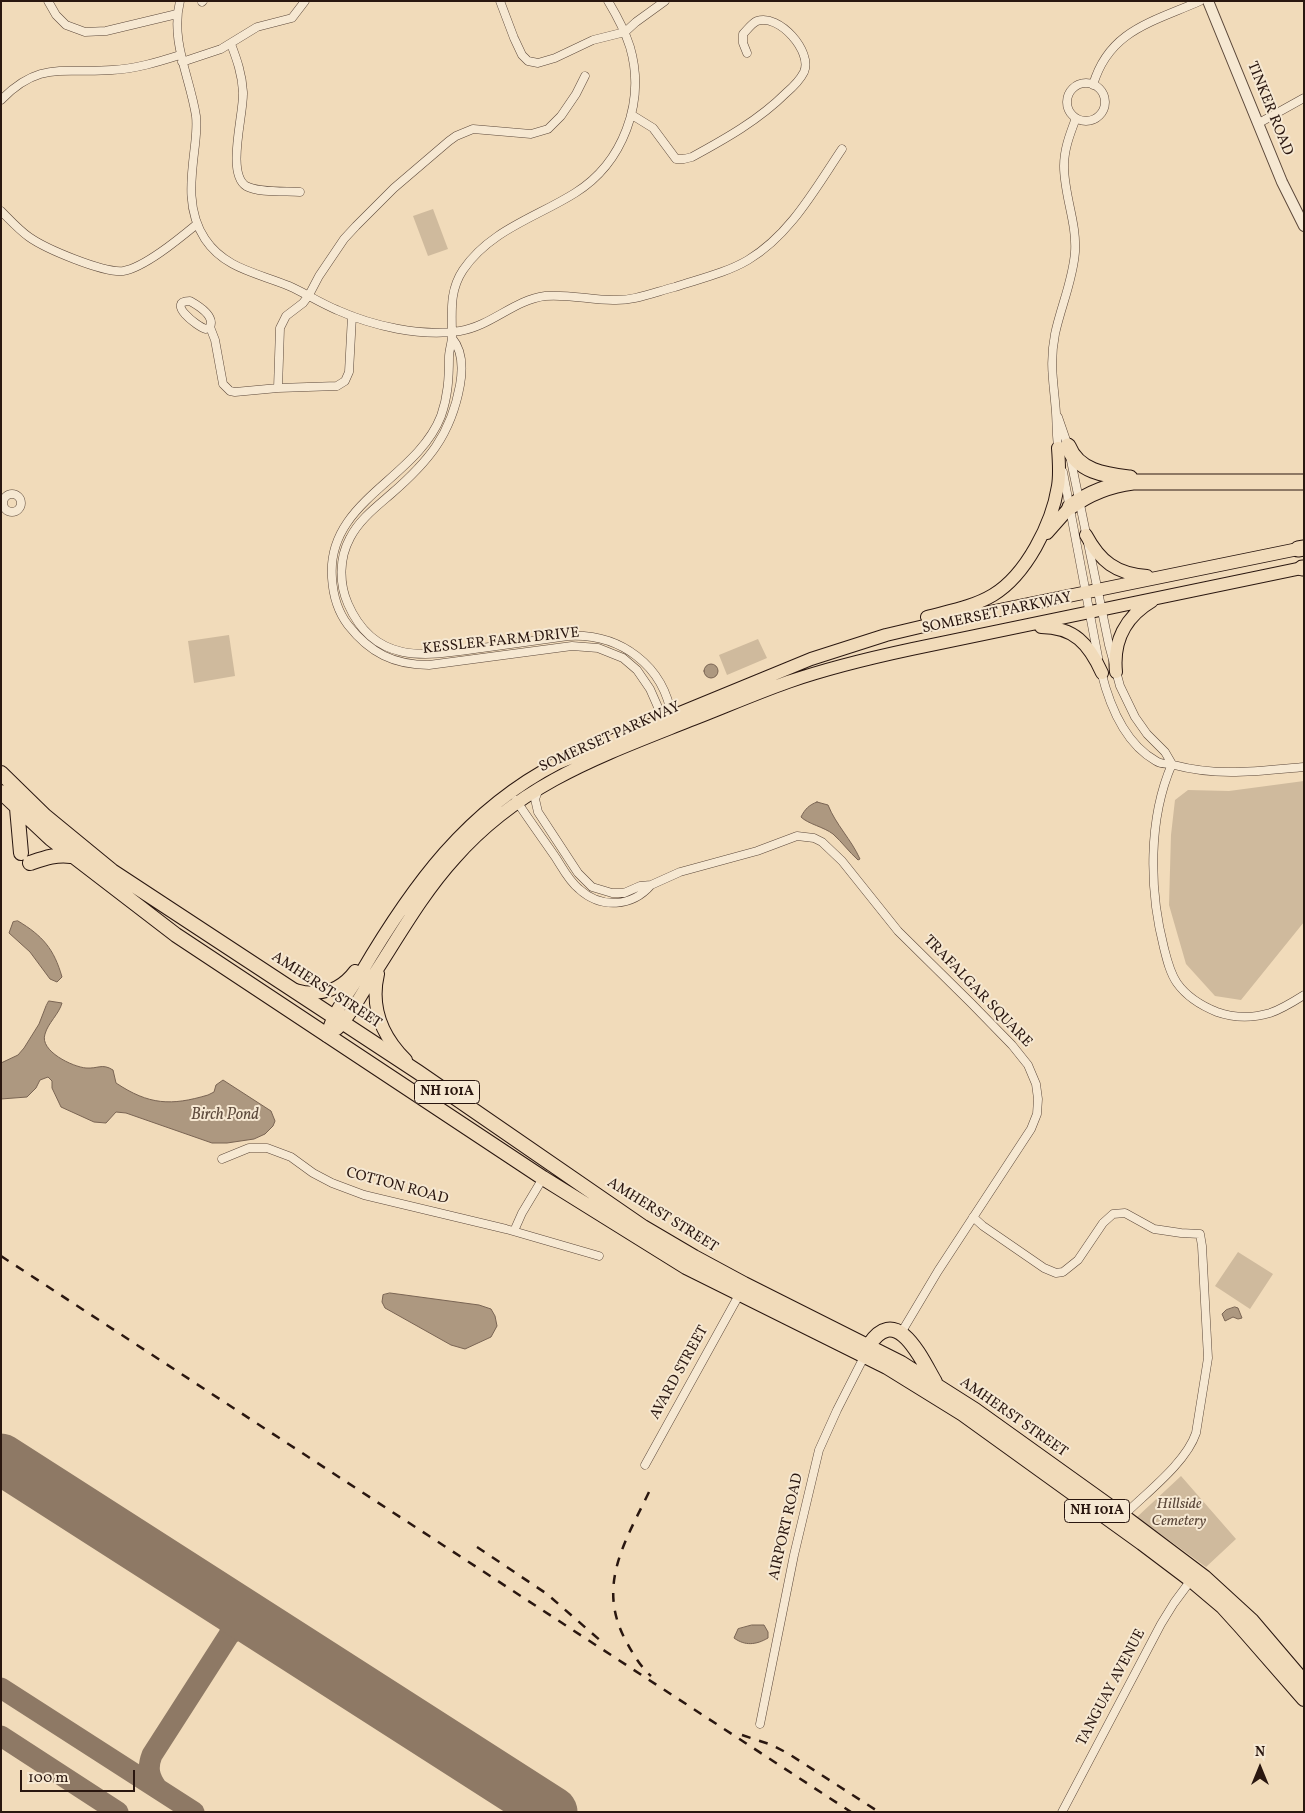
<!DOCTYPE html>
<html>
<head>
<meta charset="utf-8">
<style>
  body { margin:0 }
  #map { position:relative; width:1305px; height:1813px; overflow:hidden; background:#f1dbba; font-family:Vollkorn,serif }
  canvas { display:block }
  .frame { position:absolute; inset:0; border:2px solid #2a1710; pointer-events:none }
  .north { position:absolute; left:1235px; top:1743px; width:50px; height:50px; -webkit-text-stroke:4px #f6e8d2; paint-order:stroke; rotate:0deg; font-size:14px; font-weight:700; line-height:20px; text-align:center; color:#2a1710 }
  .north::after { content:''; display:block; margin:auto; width:18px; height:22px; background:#2a1710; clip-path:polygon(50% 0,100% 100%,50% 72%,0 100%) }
  .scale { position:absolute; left:20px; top:1770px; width:115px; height:22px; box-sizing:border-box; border:2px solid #2a1710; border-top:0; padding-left:6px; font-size:15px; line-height:18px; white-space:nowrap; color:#2a1710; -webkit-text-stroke:4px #f6e8d2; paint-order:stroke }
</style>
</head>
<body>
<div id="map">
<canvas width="1305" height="1813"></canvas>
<div class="frame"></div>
<div class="north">N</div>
<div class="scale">100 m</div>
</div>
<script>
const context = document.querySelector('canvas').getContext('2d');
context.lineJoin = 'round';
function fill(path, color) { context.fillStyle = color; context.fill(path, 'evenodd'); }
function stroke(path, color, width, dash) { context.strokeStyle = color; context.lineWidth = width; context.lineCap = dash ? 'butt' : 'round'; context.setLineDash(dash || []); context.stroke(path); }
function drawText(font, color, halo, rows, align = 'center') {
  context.font = font + ' Vollkorn,serif'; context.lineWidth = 4; context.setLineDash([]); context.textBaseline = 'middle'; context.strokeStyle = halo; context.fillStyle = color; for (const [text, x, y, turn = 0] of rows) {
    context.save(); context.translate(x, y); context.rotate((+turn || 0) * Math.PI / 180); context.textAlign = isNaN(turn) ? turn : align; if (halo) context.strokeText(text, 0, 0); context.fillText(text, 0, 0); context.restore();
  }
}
const green = new Path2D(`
  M433 209 448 249 428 256 413 216Z
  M229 635 235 676 194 683 188 641Z
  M758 639 767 658 727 675 719 655Z
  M1304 781V922L1241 1000 1215 996 1186 964 1169 905 1171 835 1175 800 1188 790 1229 791Z
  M1238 1252 1273 1274 1250 1309 1215 1286Z
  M1181 1476 1236 1539 1206 1567 1137 1517Z`);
const water = new Path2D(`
  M704 671a7 7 0 1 1 14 0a7 7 0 1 1-14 0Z
  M817 802 828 805C836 825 851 839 860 859L858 860C849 852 842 842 833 834 824 827 808 824 801 817 805 809 809 805 817 802Z
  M18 921C43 936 54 949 62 977L57 982 50 979 30 952 9 933 13 922Z
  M49 1001 62 1003C59 1014 48 1023 45 1034 39 1051 73 1067 86 1068 98 1069 102 1063 113 1070L116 1083C149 1105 171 1106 208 1095L214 1092 216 1085 223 1080 271 1111 275 1121 273 1126 265 1134 254 1139 227 1143H212L126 1113 116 1112 106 1123 94 1122 61 1107 52 1088V1081L48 1077 40 1080 36 1088 27 1097 1 1099V1063L18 1055 24 1048 39 1024 46 1006Z
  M390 1293 479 1305 491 1309 495 1316 497 1326 491 1337 465 1349 451 1345 385 1308 382 1302 383 1295Z
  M1235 1307 1238 1308 1242 1318 1238 1319 1233 1317 1225 1321 1222 1314 1226 1310Z
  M752 1625H764L768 1632V1638C756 1645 745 1646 734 1638L738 1629Z`);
const taxiway = new Path2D(`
  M218 1598C227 1610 234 1620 229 1635
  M1 1688 194 1812
  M1 1736 118 1812
  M157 1788C149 1777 147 1768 152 1755L229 1635C246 1621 254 1626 272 1634`);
const runway = new Path2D(`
  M1 1459 552 1812`);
const minor = new Path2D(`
  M48 1 56 15 66 25 85 32 106 31 177 14
  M180 1C170 41 190 77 196 116 197 125 196 136 195 145 191 178 186 210 205 239 225 269 258 273 289 286 305 293 320 303 337 310 373 326 420 337 460 331 491 326 514 300 545 296 569 294 590 300 613 300 634 301 655 292 675 287 699 279 726 273 748 260 790 235 815 189 842 149
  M500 1 514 38 522 55 528 61 538 63 555 58 593 40 625 32 636 22 665 1
  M608 1C617 16 625 31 630 47 646 102 623 163 575 193 537 217 490 230 463 270 449 291 452 312 452 336 452 343 449 350 449 357 449 378 448 396 441 416 416 480 326 501 332 578 333 594 338 612 348 625 370 653 394 665 429 665L572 646 598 648 623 658 637 670 650 689 665 723
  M202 2 203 1
  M231 44C237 60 242 74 243 92 244 114 226 173 246 186 258 193 286 191 300 192
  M182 62 221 49 257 27 292 18 305 1
  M1067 102a19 19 0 1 1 38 0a19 19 0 1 1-38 0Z
  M1093 85C1109 30 1153 22 1200 1
  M1 100C40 60 64 74 112 70 135 69 158 62 180 55
  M632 115 653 128 676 159H684L692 157C725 139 759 120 786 93 793 87 800 80 804 72 813 52 779 13 757 21 752 23 747 30 743 34V43L747 53
  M1259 123 1304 98
  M1 211C10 220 19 230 29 237 46 249 103 273 123 271 144 268 180 238 197 224
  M210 327 206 329C197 327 165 301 190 301 199 306 215 316 210 327L215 340 223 384 230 391 235 392 278 388 337 386 345 381 349 372 352 316
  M452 338C463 351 463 368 460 385 451 435 428 462 391 494 376 507 359 520 350 538 339 558 339 584 348 604 375 666 427 656 482 648 510 644 539 640 568 636 620 633 664 665 672 718
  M278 388 280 328 286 316 303 303 309 295 319 276 344 239 356 226 394 188 449 141 456 136 473 129 531 134 548 129 561 116 576 94 585 76
  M1058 417 1068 446 1109 645 1120 686 1135 717 1147 734 1165 752 1172 764
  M1059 451C1056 438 1057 426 1056 413 1054 383 1049 365 1055 334 1061 306 1073 280 1075 252 1077 223 1064 195 1064 166 1064 149 1070 134 1076 118
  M1063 472 1098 657
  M3 503a9 9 0 1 1 18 0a9 9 0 1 1-18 0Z
  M1101 671C1109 704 1124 743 1156 761 1162 765 1168 763 1174 765 1219 777 1258 771 1304 767
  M1172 764C1148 819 1149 890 1164 948 1167 960 1170 973 1177 983 1187 997 1202 1006 1217 1012 1234 1018 1253 1018 1270 1013 1282 1009 1293 1002 1304 995
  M538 791 535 799 538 812 578 873 592 887 612 893H624L640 886 651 885 680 872 757 851 797 836 814 838 822 842 842 861 898 931 971 1003 1012 1045 1028 1065 1036 1084 1038 1099 1037 1114 1031 1129 938 1271 901 1333
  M516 800C529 820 543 839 556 858 563 869 569 881 579 889 601 909 632 907 651 885
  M222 1159 249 1148H267L291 1157 313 1173 332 1183 364 1195 506 1229 599 1256
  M973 1217 983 1226 1044 1268 1056 1273 1063 1272 1078 1260 1103 1223 1113 1214 1125 1213 1154 1229 1181 1233 1200 1234 1202 1246 1208 1358 1196 1433C1186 1463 1146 1493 1123 1516
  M514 1231 522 1213 543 1178
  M645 1465 739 1295
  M760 1724 794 1555 819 1450 837 1410 866 1353
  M1062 1812 1161 1624 1174 1603 1191 1580`);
const tertiary = new Path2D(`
  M1208 1 1282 182 1304 226`);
const primary = new Path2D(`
  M1047 533 1070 507
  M1086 535C1100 561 1116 574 1147 576
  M927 617C949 611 973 607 993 595 1026 575 1052 524 1058 486 1060 474 1059 461 1058 448
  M1041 627C1074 627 1089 644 1102 673
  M1116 672C1113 642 1125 617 1152 601
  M378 974C370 1008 382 1036 406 1060
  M295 990C319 997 340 991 355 971
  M337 1029C352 1014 362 993 373 976 399 936 423 893 455 858 519 785 598 757 686 722 720 709 754 694 788 682 828 668 870 658 912 649L1302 568
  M327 1036C332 1013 349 993 361 973 412 886 467 810 558 763L811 659 886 635 941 622 1298 549`);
const trunk = new Path2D(`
  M1 773 45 816 112 871 418 1072 643 1227 694 1257 744 1284 901 1363 975 1410 1123 1516 1204 1577 1252 1621 1304 1682
  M1 792 51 839 176 935 543 1178 686 1267 887 1367 963 1414 1142 1543 1191 1580 1223 1607 1242 1628 1304 1699
  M17 808 21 853
  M30 863C45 858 56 854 71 856
  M869 1345C897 1302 922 1360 935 1382`);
const motorway = new Path2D(`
  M1068 446C1078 472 1106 475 1130 478
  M1070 507C1089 493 1109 485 1133 482H1304
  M1298 549 1304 548
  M1302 568H1304`);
const rail = new Path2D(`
  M1 1256 851 1812
  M649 1492C625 1542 596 1586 626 1641 633 1654 640 1666 651 1676
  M477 1547 547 1594 602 1642
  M742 1735 772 1745 789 1754 879 1812`);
const shields = [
  [447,1092,65],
  [1097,1511,65]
];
const shieldNames = [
  ["NH 101A",447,1092],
  ["NH 101A",1097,1511]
];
const streetNames = [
  ["TINKER ROAD",1269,109,68],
  ["SOMERSET PARKWAY",997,614,-12],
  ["KESSLER FARM DRIVE",501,642,-6],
  ["SOMERSET PARKWAY",610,738,-24],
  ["AMHERST STREET",326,991,33],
  ["TRAFALGAR SQUARE",977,992,46],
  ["COTTON ROAD",397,1187,15],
  ["AMHERST STREET",662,1216,32],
  ["AVARD STREET",680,1373,-61],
  ["AMHERST STREET",1013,1418,35],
  ["AIRPORT ROAD",787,1527,-77],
  ["TANGUAY AVENUE",1112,1688,-62]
];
const parkNames = [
  ["Hillside",1179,1505],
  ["Cemetery",1179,1522]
];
const waterNames = [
  ["Birch Pond",225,1116]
];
fill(green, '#cfba9d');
fill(water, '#ad9880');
stroke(water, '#796453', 1);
stroke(taxiway, '#8e7965', 21);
stroke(runway, '#8e7965', 51);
stroke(minor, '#5c483a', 9);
stroke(tertiary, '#5c483a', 12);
stroke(primary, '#2a1710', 14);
stroke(trunk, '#2a1710', 16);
stroke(motorway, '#2a1710', 17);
stroke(minor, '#f6e8d2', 8);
stroke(tertiary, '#f6e8d2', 10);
stroke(primary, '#f1dbba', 12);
stroke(trunk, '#f1dbba', 14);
stroke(motorway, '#f1dbba', 15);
stroke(rail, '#2a1710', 2.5, [9, 9]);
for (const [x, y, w] of shields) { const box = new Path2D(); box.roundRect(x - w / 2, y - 11.5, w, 23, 4); context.fillStyle = '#f6e8d2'; context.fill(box); stroke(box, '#2a1710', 1); }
drawText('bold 14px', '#2a1710', null, shieldNames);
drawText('15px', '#2a1710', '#f6e8d2', streetNames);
drawText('italic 15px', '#5c483a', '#f6e8d2', parkNames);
drawText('italic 16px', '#5e4b3d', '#f6e8d2', waterNames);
</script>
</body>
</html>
